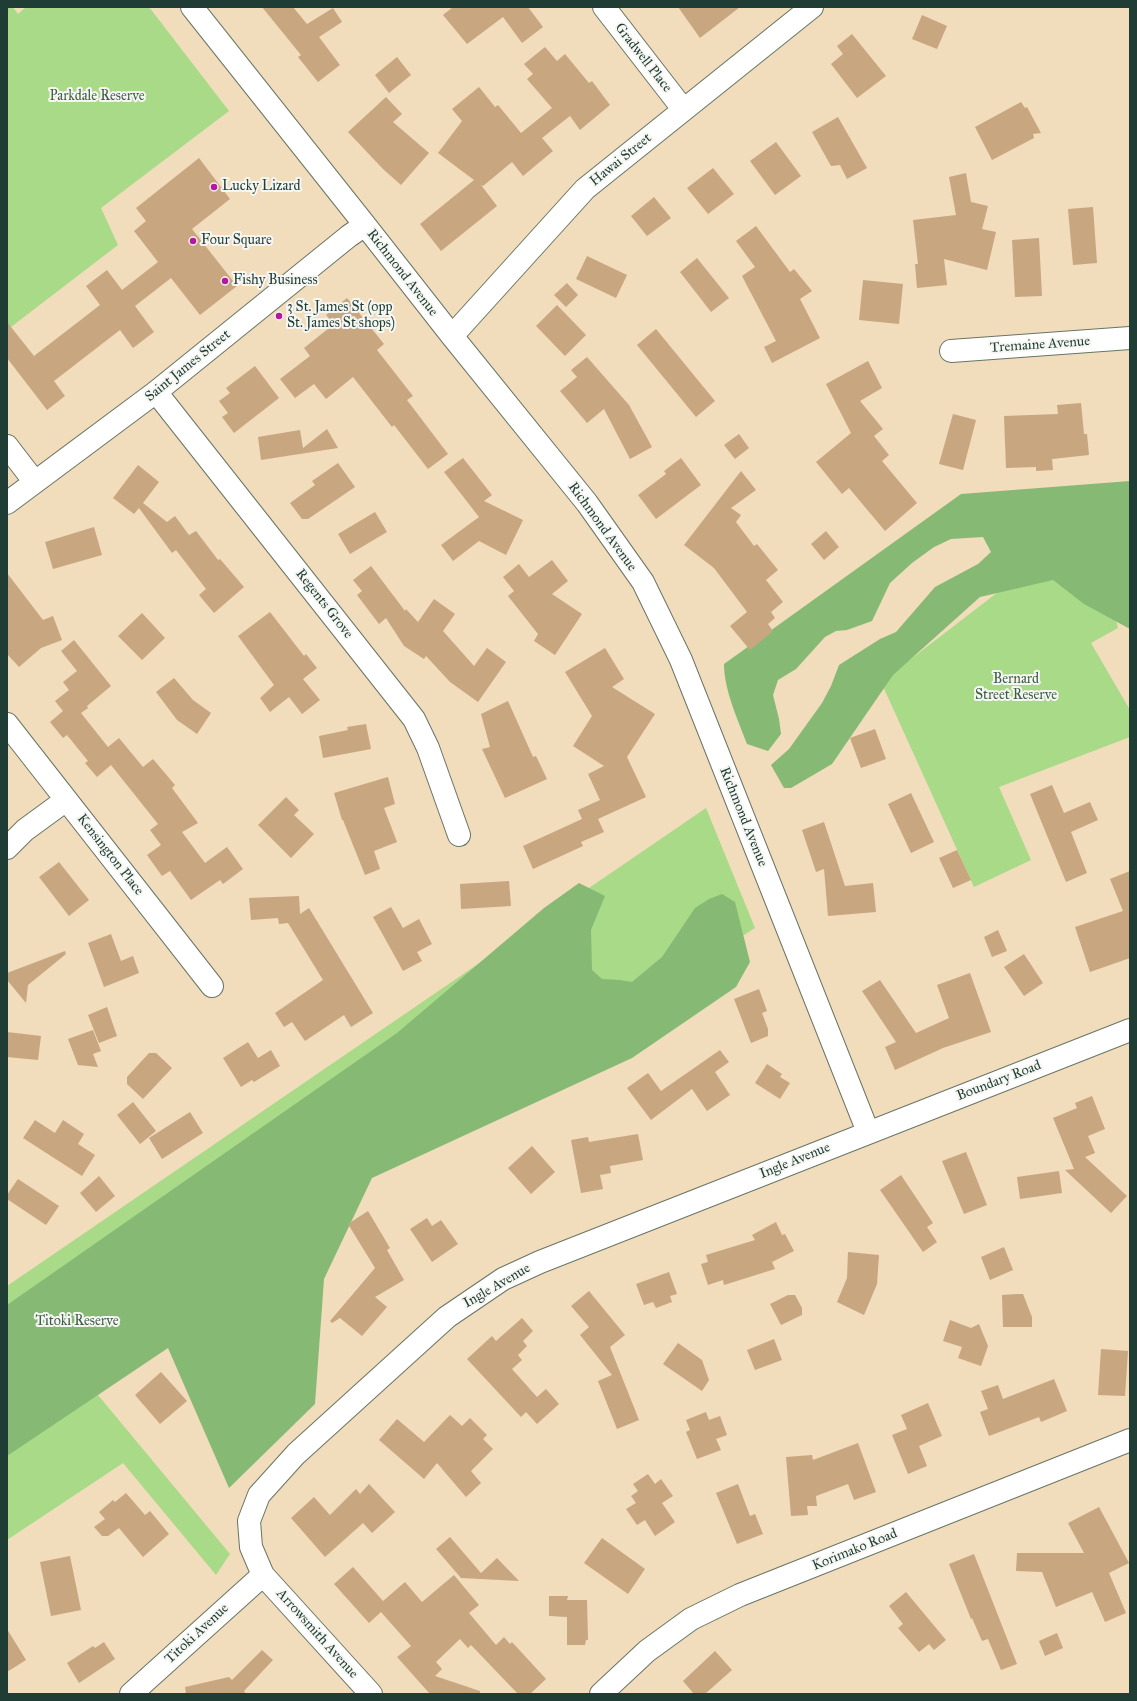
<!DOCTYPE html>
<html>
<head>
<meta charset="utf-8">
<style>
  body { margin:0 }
  #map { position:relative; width:1137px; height:1701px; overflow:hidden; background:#f1dcbc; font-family:"IM FELL Great Primer",serif }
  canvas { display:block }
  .frame { position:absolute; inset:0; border:8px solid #1f3d34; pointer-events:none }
</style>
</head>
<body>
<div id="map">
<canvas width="1137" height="1701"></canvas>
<div class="frame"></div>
</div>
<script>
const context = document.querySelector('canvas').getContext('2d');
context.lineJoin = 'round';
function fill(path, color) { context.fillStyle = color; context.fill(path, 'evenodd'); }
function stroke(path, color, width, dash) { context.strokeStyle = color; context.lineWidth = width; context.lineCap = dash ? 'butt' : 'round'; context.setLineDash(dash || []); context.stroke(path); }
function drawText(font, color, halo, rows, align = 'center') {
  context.font = font + ' "IM FELL Great Primer",serif'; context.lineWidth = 4; context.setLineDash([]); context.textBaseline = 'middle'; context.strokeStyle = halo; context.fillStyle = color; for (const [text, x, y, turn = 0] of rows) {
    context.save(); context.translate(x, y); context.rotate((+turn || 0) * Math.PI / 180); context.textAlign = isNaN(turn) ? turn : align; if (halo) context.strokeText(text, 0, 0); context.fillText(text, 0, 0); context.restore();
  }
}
const green = new Path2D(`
  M7 7H13L18 14 26 7H149L229 111 101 208 118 245 7 330Z
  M1041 559 1098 560 1118 628 1091 643 1130 710V737L999 787 1031 860 974 887 881 682Z
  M706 808 755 928 360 1176 98 1395 230 1554 216 1575 123 1463 7 1540V1286Z`);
const forest = new Path2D(`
  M1130 481V629L1084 604 1053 580 980 597 893 675 832 764 791 788H784L771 765 789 749 822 703 831 686 839 665 880 639 896 632 935 587 978 564 991 552 983 537 951 539 934 547 912 563 890 583 872 621 847 630 836 631 825 637 796 669 778 680 773 695 779 719 781 734 768 751 747 744C738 720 724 690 724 664L961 494Z
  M579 883 605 896 591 930 592 970 602 979 620 980 632 982 662 957 695 908 709 899 722 894 735 902 750 962 736 987 632 1058 372 1178 324 1279 315 1404 229 1488 168 1348 7 1456V1305L397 1033 544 908Z`);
const building = new Path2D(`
  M262 7H293L307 24 333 8 342 22 319 37 340 65 318 82 298 57 301 55Z
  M453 7H528L543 27 522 43 503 17 467 44 443 15Z
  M678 7H740L700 38Z
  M922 15 947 26 937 49 912 39Z
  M852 34 886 76 857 98 831 64 843 54 837 46Z
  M545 47 557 61 565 54 589 83 592 81 610 105 580 130 570 116 542 138 553 151 523 176 512 162 483 186 481 185 497 206 441 251 420 224 474 180 438 153 462 121 452 109 479 87 495 107 498 105 521 133 552 108 527 79 533 74 524 64Z
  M397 57 411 75 389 93 375 75Z
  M386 97 402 114 393 122 429 153 401 185 383 169 348 132Z
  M1021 102 1025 108 1027 107 1041 133 1033 134 1034 138 992 160 975 127Z
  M838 117 867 168 847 179 840 165 831 166 812 132Z
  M776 142 801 176 775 195 750 161Z
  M199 158 230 199 192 229 237 286 200 315 171 278 135 306 154 332 133 348 120 330 54 381 65 396 47 410 7 358V322L34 356 100 305 86 286 107 270 122 290 158 262 134 231 146 221 136 208Z
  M713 168 734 194 708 214 687 188Z
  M966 173 971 202 988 206 982 229 996 232 987 270 944 259 947 285 917 288 915 264H918L913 220 956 215 949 177Z
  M654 197 671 218 647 236 631 216Z
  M1093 207 1097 263 1073 265 1068 209Z
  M756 226 790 272 794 269 812 291 800 299 820 338 772 363 764 347 776 341 742 276 755 267 736 241Z
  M1039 238 1042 296 1015 297 1012 240Z
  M587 256 627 275 616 298 576 279Z
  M697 258 729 298 711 312 680 272Z
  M863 280 903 284 899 324 859 320Z
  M567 283 578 295 566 307 554 295Z
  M347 298 384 344 377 350 413 396 407 400 448 454 428 469 394 425 392 427 353 377 326 399 314 384 295 398 280 379 310 356 304 348 334 324 326 315Z
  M557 305 586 335 565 356 536 326Z
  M656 329 715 401 696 417 637 345Z
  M587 357 629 405 652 447 630 459 604 409 587 423 560 391 577 377 571 370Z
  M868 361 882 388 860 401 883 429 874 436 889 455 882 461 917 503 885 531 849 488 842 494 816 462 851 433 826 384Z
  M255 366 279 398 234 433 222 417 228 413 219 401 230 393 226 388Z
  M1081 403 1084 434H1087L1089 455 1052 459 1053 470 1036 471V467L1006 468 1004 416 1058 414 1057 405Z
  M953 414 976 420 963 470 939 464Z
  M327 429 338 448 261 460 258 437 300 430 303 448Z
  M739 434 749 448 735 459 724 445Z
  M463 458 492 495 484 501 523 520 506 555 479 541 453 561 441 545 479 517 444 472Z
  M681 458 701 485 656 519 638 495 666 474 664 471Z
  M338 463 355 487 308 519H302L290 503 315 485 312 481Z
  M138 465 159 482 143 503 167 522 175 516 189 535 196 531 218 560 220 559 244 587 214 613 199 595 206 589 176 550 172 553 139 508 134 514 113 498Z
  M741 471 756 490 731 508 741 515 736 522 754 546 757 544 778 570 766 580 783 602 771 612 775 618 768 624 773 631 750 650 730 626 747 612 714 568 684 545Z
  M375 512 387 532 350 554 338 534Z
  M94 527 102 555 53 569 45 542Z
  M826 531 839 547 824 560 811 544Z
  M552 560 568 581 552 594 582 614 555 655 534 641 538 634 508 596 514 591 503 577 519 564 529 577Z
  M371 566 405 611 406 609 418 622 434 599 455 614 443 631 474 666 487 648 506 662 478 702 450 682 426 656 424 659 404 646 386 618 379 624 357 595 362 591 353 580Z
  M7 573 43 620 53 616 62 640 41 648 19 667 7 654Z
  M270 612 304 656 306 654 317 668 303 679 320 700 302 714 289 697 270 712 260 698 274 685 238 636Z
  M142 613 165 638 142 660 118 636Z
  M74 640 111 686 87 706 88 708 81 713 108 747 119 738 143 767 153 759 175 785 172 788 198 823 182 832 205 863 227 847 243 869 223 884 220 880 191 900 170 871 162 876 147 855 161 845 150 830 158 824 111 765 97 777 85 763 88 761 67 735 63 738 50 722 63 711 55 701 69 690 63 682 77 671 61 651Z
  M605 648 624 679 612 687 655 714 627 757 646 797 598 819 604 832 581 842 583 846 533 869 523 846 582 819 578 810 600 800 588 774 604 766 573 746 592 716 565 672Z
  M174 678 193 700 211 713 197 734 177 720 156 692Z
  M508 701 533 757 536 756 547 779 505 798 482 749 490 747 481 714Z
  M366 724 371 749 323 758 319 736 348 730 347 727Z
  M875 729 886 759 861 768 850 738Z
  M388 777 395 804 384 808 397 842 374 851 380 869 365 875 343 820H342L334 793Z
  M1052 785 1064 813 1090 802 1098 820 1071 832 1087 873 1066 882 1030 794Z
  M911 793 934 842 911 853 888 804Z
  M286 797 299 810 294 815 314 834 291 858 258 825Z
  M824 822 845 886 873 883 876 912 828 916 824 869 816 872 802 830Z
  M957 850 971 880 953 888 939 858Z
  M59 862 89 900 69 916 39 877Z
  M1130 871V958L1090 972 1075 927 1123 911 1110 879Z
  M509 881 511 906 461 909 460 884Z
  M299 896 300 914 309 908 373 1013 351 1027 344 1015 305 1041 292 1022 284 1027 275 1013 323 980 288 923 279 924 278 918 251 920 249 898Z
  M391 907 403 928 419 919 432 944 417 952 422 961 403 971 373 917Z
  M998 930 1007 951 992 957 984 937Z
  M111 934 121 961 133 956 139 973 104 987 88 943Z
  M65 951 66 954 28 985 26 1003 7 980V973Z
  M1024 954 1043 983 1024 996 1004 967Z
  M970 973 991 1032 943 1048 895 1070 885 1047 896 1042 862 991 880 980 916 1033 949 1018 937 985Z
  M759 989 767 1011 762 1013 768 1029V1036L751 1043 734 999Z
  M107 1007 117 1036 99 1043 88 1015Z
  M93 1030 101 1051 93 1054 98 1067 78 1065 68 1039Z
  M7 1032 41 1036 38 1060 7 1057Z
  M248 1042 258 1058 271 1050 280 1066 254 1082 252 1080 241 1087 223 1058Z
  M720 1050 729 1062 715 1072 730 1095 707 1111 692 1089 651 1120 627 1088 648 1073 661 1091Z
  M149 1053H156L172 1068 143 1099 127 1084V1077Z
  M767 1064 782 1074 780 1077 790 1083 780 1099 755 1083Z
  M1092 1096 1105 1129 1088 1136 1095 1153 1085 1157 1127 1196 1111 1213 1065 1170 1074 1169 1053 1118 1077 1108 1075 1103Z
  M133 1102 156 1131 140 1144 117 1115Z
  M190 1112 203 1133 162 1159 149 1138Z
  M35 1120 55 1133 63 1120 84 1134 78 1144 95 1155 82 1176 23 1138Z
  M638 1134 643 1160 610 1166 611 1173 600 1175 603 1189 581 1193 571 1140 588 1137 589 1142Z
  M532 1146 555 1172 531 1194 508 1168Z
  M966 1152 987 1205 964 1214 942 1161Z
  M1059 1171 1062 1193 1020 1199 1017 1177Z
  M901 1175 933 1223 927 1227 937 1242 923 1252 880 1190Z
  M99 1176 115 1196 96 1212 80 1193Z
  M18 1179 59 1206 46 1225 7 1199V1195Z
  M368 1211 390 1248 387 1250 404 1280 375 1297 387 1307 362 1336 340 1318 332 1323 330 1321 375 1268 348 1224Z
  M427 1218 432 1226 441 1220 458 1244 432 1262 410 1229Z
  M776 1222 782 1235 785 1234 794 1251 772 1262 775 1269 724 1285 723 1280 708 1285 701 1264 708 1262 706 1255 755 1240 752 1235Z
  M1004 1247 1013 1270 990 1280 981 1257Z
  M848 1252 879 1255 877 1284 864 1315 837 1302 847 1278Z
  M669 1272 677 1294 670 1296 672 1302 656 1308 653 1302 644 1305 636 1284Z
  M589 1291 625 1335 610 1347 639 1420 617 1429 598 1381 612 1375 580 1335 589 1327 571 1306Z
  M1017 1294H1023L1032 1317V1327H1003L1002 1295Z
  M788 1295H795L802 1308V1315L781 1325 770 1304Z
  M522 1318 533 1331 523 1341 527 1346 518 1355 522 1360 512 1369 537 1397 546 1389 559 1404 537 1424 526 1412 521 1417 467 1359 492 1336 496 1341Z
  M950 1320 971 1328 979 1324 988 1346 981 1366 958 1358 962 1347 943 1341Z
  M774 1339 782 1360 755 1370 747 1350Z
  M678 1343 702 1360 709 1380 702 1391 663 1364Z
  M1101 1349 1128 1351 1125 1396 1098 1395Z
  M161 1372 187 1401 160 1424 135 1395Z
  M1054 1379 1067 1411 1041 1422 1039 1417 989 1436 980 1412 988 1409 981 1391 998 1385 1003 1399Z
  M928 1403 942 1436 919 1446 927 1466 908 1474 892 1435 907 1429 901 1415Z
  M706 1412 709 1420 720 1416 727 1435 716 1439 721 1450 697 1459 686 1432 690 1430 686 1420Z
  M450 1415 462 1426 470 1418 487 1435 483 1439 493 1449 471 1471 481 1483 466 1497 437 1463 424 1479 379 1440 397 1419 424 1442Z
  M858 1443 876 1492 854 1500 848 1484 816 1496 817 1506H807L808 1515 791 1516 786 1457 812 1455 813 1460Z
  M648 1474 655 1484 661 1479 673 1496 662 1503 675 1522 655 1536 645 1520 637 1525 626 1509 636 1503 631 1496 638 1491 633 1484Z
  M369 1484 395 1512 372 1533 363 1523 325 1557 291 1518 314 1497 330 1515 356 1489 360 1494Z
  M738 1484 750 1516 755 1514 763 1534 737 1544 716 1493Z
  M126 1493 145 1515 150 1511 169 1534 143 1557 119 1528 108 1536H102L94 1527 105 1519 99 1512 113 1500 115 1502Z
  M1099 1507 1129 1563 1109 1573 1126 1613 1105 1622 1092 1592 1056 1607 1042 1572 1016 1571 1017 1553H1084L1068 1523Z
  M450 1537 481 1573 497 1558 519 1581 461 1578 436 1549Z
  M602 1538 645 1569 628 1594 584 1563Z
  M974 1554 1017 1664 1001 1670 988 1639 982 1641 972 1618 971 1619 949 1564Z
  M70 1556 81 1610 51 1616 40 1562Z
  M353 1567 383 1601 405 1582 422 1602 454 1575 479 1605 469 1613 496 1645 504 1637 510 1644 512 1642 546 1679 530 1694H518L471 1645 468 1648 460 1639 436 1662 442 1669 435 1676 480 1691V1694H430L397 1657 411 1646 381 1612 369 1623 334 1584Z
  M906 1592 946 1640 934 1650 929 1644 919 1652 898 1628 903 1624 889 1606Z
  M549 1596H568L567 1600H587L588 1640H586L585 1645H567V1617L549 1616Z
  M7 1629 26 1660 7 1672Z
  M1057 1633 1063 1648 1045 1656 1039 1641Z
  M104 1642 115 1659 79 1683 67 1663 93 1646 95 1648Z
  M262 1650 273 1660 244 1691 246 1694H186L185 1687 229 1677 232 1680Z
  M715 1651 732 1670 705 1694H694L683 1681Z`);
const minor = new Path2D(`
  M192 7 365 225 452 336 587 503 643 582 681 660 868 1132
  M604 7 683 109
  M452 336 585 189 812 7
  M951 351 1130 338
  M156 392 414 719 428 748 459 835
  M7 446 34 481
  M7 503 156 392 349 236 365 225
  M7 724 212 986
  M7 848 25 830 66 800
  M131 1694 263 1575
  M371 1694 263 1575 251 1547 249 1521 259 1495 296 1454 447 1317 503 1279 540 1262 1130 1030
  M601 1694 647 1651 691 1619 740 1595 1130 1440`);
const markers = [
  [214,187,4,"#b5179e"],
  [193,241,4,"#b5179e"],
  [225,281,4,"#b5179e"],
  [279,316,4,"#b5179e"]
];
const streetNames = [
  ["Gradwell Place",643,58,52],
  ["Hawai Street",621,160,-39],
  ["Richmond Avenue",402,273,52],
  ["Tremaine Avenue",1040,345,-4],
  ["Saint James Street",188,366,-39],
  ["Richmond Avenue",602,527,54],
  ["Regents Grove",324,604,52],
  ["Richmond Avenue",743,817,68],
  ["Kensington Place",110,855,52],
  ["Boundary Road",999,1081,-21],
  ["Ingle Avenue",795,1161,-22],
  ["Ingle Avenue",497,1286,-30],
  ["Korimako Road",855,1550,-22],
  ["Titoki Avenue",197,1634,-43],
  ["Arrowsmith Avenue",317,1634,48]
];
const parkNames = [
  ["Parkdale Reserve",97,97],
  ["Bernard",1016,680],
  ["Street Reserve",1016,696],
  ["Titoki Reserve",77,1322]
];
const poiNames = [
  ["Lucky Lizard",222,187],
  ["Four Square",201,241],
  ["Fishy Business",233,281],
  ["3 St. James St (opp",287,308],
  ["St. James St shops)",287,324]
];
fill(green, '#a9da88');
fill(forest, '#86ba74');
fill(building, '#c8a680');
stroke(minor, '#687564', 24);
stroke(minor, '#fff', 22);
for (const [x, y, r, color] of markers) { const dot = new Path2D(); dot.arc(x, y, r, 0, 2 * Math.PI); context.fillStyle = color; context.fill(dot); stroke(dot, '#f6f6f2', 1.5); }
drawText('14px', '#1f3d34', '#f6f6f2', streetNames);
drawText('14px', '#3b5c45', '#f6f6f2', parkNames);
drawText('14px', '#1f3d34', '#f6f6f2', poiNames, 'left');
</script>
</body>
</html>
